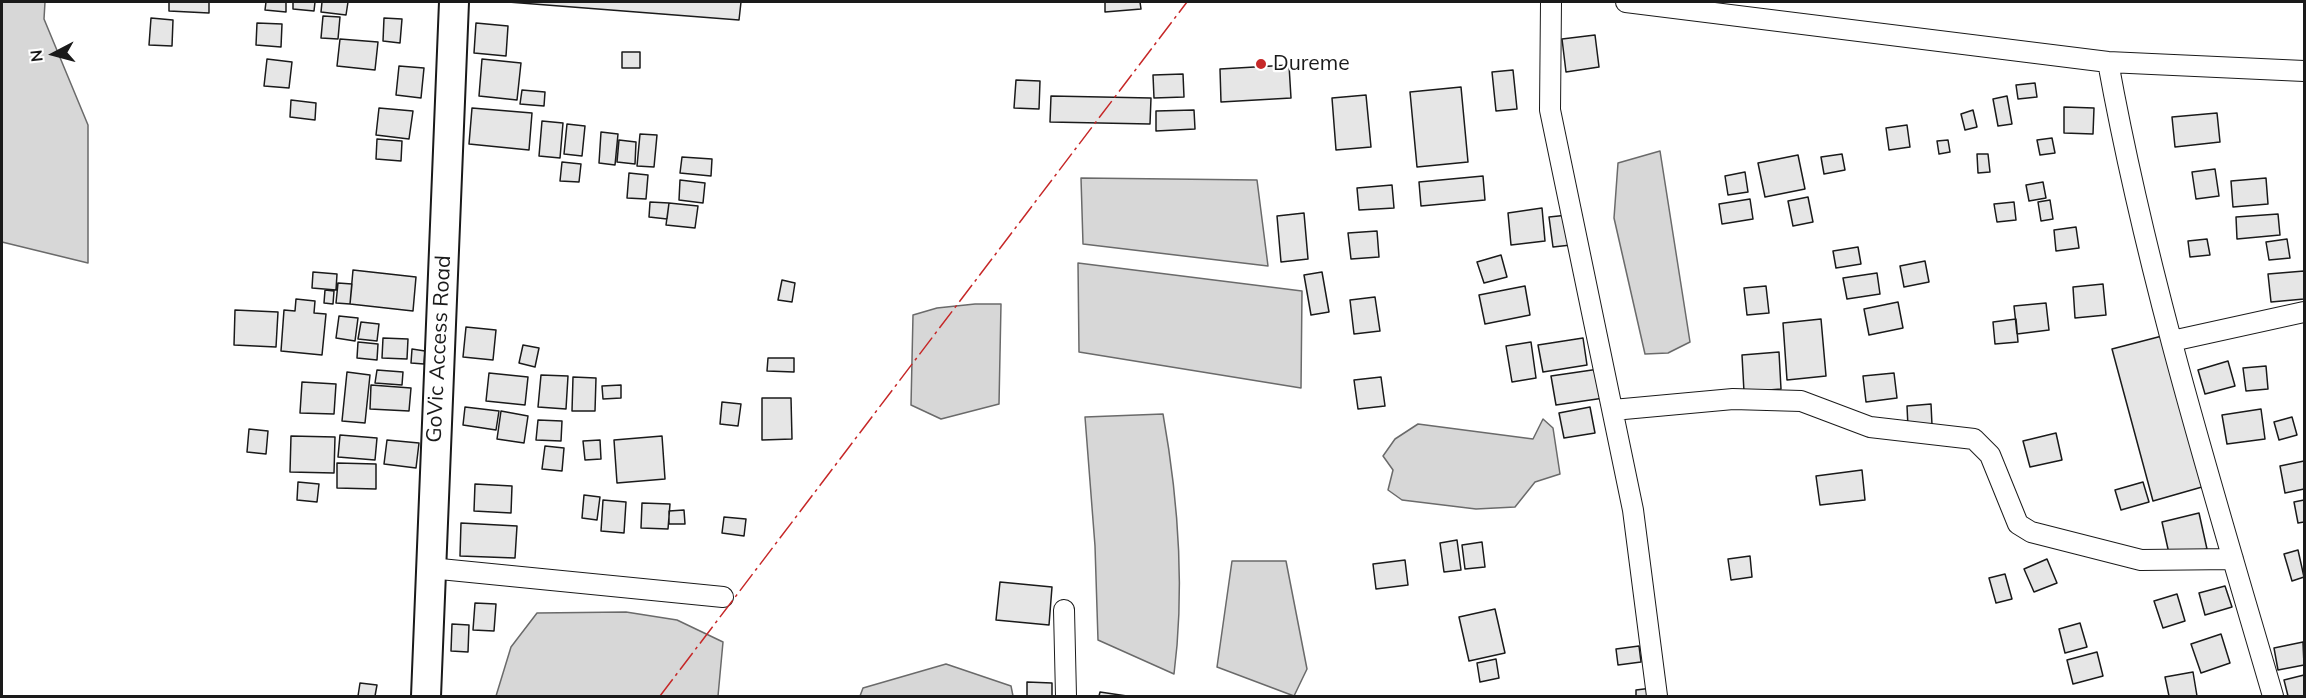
<!DOCTYPE html>
<html>
<head>
<meta charset="utf-8">
<style>
  body { margin:0 }
  #map { position:relative; width:2306px; height:698px; overflow:hidden; background:#fff; font-family:Mulish,sans-serif }
  canvas { display:block }
  .frame { position:absolute; inset:0; border:3px solid #1a1a1a; pointer-events:none }
  .north { position:absolute; left:24px; top:24px; width:60px; height:60px; -webkit-text-stroke:4px #fff; paint-order:stroke; rotate:264deg; font-size:16px; font-weight:700; line-height:24px; text-align:center; color:#1a1a1a }
  .north::after { content:''; display:block; margin:auto; width:21px; height:27px; background:#1a1a1a; clip-path:polygon(50% 0,100% 100%,50% 72%,0 100%) }
</style>
</head>
<body>
<div id="map">
<canvas width="2306" height="698"></canvas>
<div class="frame"></div>
<div class="north">N</div>
</div>
<script>
const context = document.querySelector('canvas').getContext('2d');
context.lineJoin = 'round';
function fill(path, color) { context.fillStyle = color; context.fill(path, 'evenodd'); }
function stroke(path, color, width, dash) { context.strokeStyle = color; context.lineWidth = width; context.lineCap = dash ? 'butt' : 'round'; context.setLineDash(dash || []); context.stroke(path); }
function drawText(font, color, halo, rows, align = 'center') {
  context.font = font + ' Mulish,sans-serif'; context.lineWidth = 4.5; context.setLineDash([]); context.textBaseline = 'middle'; context.strokeStyle = halo; context.fillStyle = color; for (const [text, x, y, turn = 0] of rows) {
    context.save(); context.translate(x, y); context.rotate((+turn || 0) * Math.PI / 180); context.textAlign = isNaN(turn) ? turn : align; if (halo) context.strokeText(text, 0, 0); context.fillText(text, 0, 0); context.restore();
  }
}
const water = new Path2D(`
  M2 2H45L44 19 88 125V263L2 242Z
  M1660 151 1690 342 1668 353 1645 354 1614 218 1618 163Z
  M1081 178 1257 180 1268 266 1083 244Z
  M1078 263 1302 291 1301 388 1079 352Z
  M975 304H1001L999 404 941 419 911 405 913 315 937 308Z
  M1163 414C1178 498 1185 588 1174 674L1098 640 1095 546 1085 417Z
  M1543 419 1553 428 1560 474 1535 482 1515 507 1476 509 1402 500 1388 490 1393 470 1383 456 1395 439 1418 424 1533 439Z
  M1232 561H1286L1307 669 1294 696 1217 667Z
  M626 612 677 620 723 642 718 696H496L511 647 537 613Z
  M946 664 1011 686 1013 696H860L863 688Z`);
const building = new Path2D(`
  M169 2H209V13L169 11Z
  M266 2H286V12L265 10Z
  M293 2H315L314 11 293 9Z
  M322 2H348L346 15 321 12Z
  M508 2H741L739 20Z
  M1105 2H1140L1141 9 1105 12Z
  M323 16 340 17 338 39 321 38Z
  M151 18 173 20 172 46 149 45Z
  M384 18 402 19 400 43 383 41Z
  M257 23 282 24 281 47 256 45Z
  M476 23 508 26 506 56 474 53Z
  M1595 35 1599 67 1566 72 1562 39Z
  M340 39 378 42 375 70 337 66Z
  M622 52H640V68H622Z
  M267 59 292 62 289 88 264 86Z
  M482 59 521 63 517 100 479 96Z
  M1289 65 1291 98 1221 102 1220 69Z
  M399 66 424 68 421 98 396 95Z
  M1513 70 1517 109 1496 111 1492 72Z
  M1183 74 1184 97 1154 98 1153 75Z
  M1016 80 1040 81 1039 109 1014 108Z
  M2035 83 2037 97 2018 99 2016 85Z
  M1461 87 1468 162 1417 167 1410 92Z
  M522 90 545 92 544 106 520 104Z
  M1366 95 1371 147 1336 150 1332 98Z
  M1051 96 1151 98 1150 124 1050 122Z
  M2007 96 2012 124 1998 126 1993 99Z
  M291 100 316 103 315 120 290 117Z
  M2064 107 2094 108 2093 134 2064 133Z
  M379 108 413 111 409 139 376 135Z
  M472 108 532 113 529 150 469 144Z
  M1194 110 1195 129 1156 131V111Z
  M1973 110 1977 127 1965 130 1961 114Z
  M2217 113 2220 142 2175 147 2172 117Z
  M542 121 563 123 560 158 539 156Z
  M567 124 585 126 582 156 564 154Z
  M1907 125 1910 147 1889 150 1886 128Z
  M601 132 618 134 615 165 599 163Z
  M640 134 657 135 654 167 637 166Z
  M2052 138 2055 153 2040 155 2037 140Z
  M377 139 402 141 401 161 376 159Z
  M619 140 636 142 635 164 617 162Z
  M1948 140 1950 152 1939 154 1937 141Z
  M1842 154 1845 170 1824 174 1821 157Z
  M1977 154H1988L1990 172 1978 173Z
  M1798 155 1805 189 1765 197 1758 163Z
  M682 157 712 159 711 176 680 173Z
  M562 162 581 164 579 182 560 181Z
  M2215 169 2219 196 2196 199 2192 172Z
  M1745 172 1748 192 1728 195 1725 176Z
  M629 173 648 175 646 199 627 198Z
  M1483 176 1485 200 1421 206 1419 182Z
  M2266 178 2268 204 2233 207 2231 181Z
  M680 180 705 183 703 203 679 200Z
  M2043 182 2046 198 2029 201 2026 185Z
  M1392 185 1394 208 1359 210 1357 188Z
  M1808 197 1813 222 1793 226 1788 201Z
  M1750 199 1753 219 1722 224 1719 204Z
  M2050 200 2053 219 2041 221 2038 202Z
  M650 202 669 203 667 219 649 217Z
  M2014 202 2016 220 1997 222 1994 204Z
  M669 203 698 206 695 228 666 225Z
  M1542 208 1545 241 1511 245 1508 213Z
  M1304 213 1308 259 1281 262 1277 216Z
  M2278 214 2280 235 2237 239 2236 217Z
  M1568 215 1571 245 1553 247 1549 217Z
  M2076 227 2079 248 2056 251 2054 230Z
  M1377 231 1379 257 1351 259 1348 233Z
  M2207 239 2210 255 2190 257 2188 241Z
  M2287 239 2290 258 2269 260 2266 242Z
  M1858 247 1861 264 1836 268 1833 251Z
  M1501 255 1507 277 1484 283 1477 262Z
  M1925 261 1929 282 1904 287 1900 266Z
  M353 270 416 277 413 311 350 304Z
  M2304 271V299L2271 302 2268 274Z
  M313 272 337 274 336 290 312 288Z
  M1322 272 1329 312 1311 315 1304 275Z
  M1877 273 1880 294 1847 299 1843 278Z
  M782 280 795 283 792 302 778 300Z
  M338 283 352 284 350 304 336 303Z
  M2103 284 2106 315 2075 318 2073 287Z
  M1525 286 1530 315 1485 324 1479 295Z
  M1766 286 1769 313 1747 315 1744 288Z
  M325 290 334 291 333 304 324 303Z
  M1375 297 1380 331 1354 334 1350 300Z
  M296 299 315 301 314 313 326 314 322 355 281 351 284 310 295 311Z
  M1898 302 1903 328 1869 335 1864 309Z
  M2046 303 2049 330 2017 334 2014 306Z
  M235 310 278 312 276 347 234 345Z
  M339 316 358 318 355 341 336 338Z
  M1821 319 1826 376 1787 380 1783 323Z
  M2016 319 2018 342 1995 344 1993 322Z
  M361 322 379 324 377 341 358 339Z
  M466 327 496 330 493 360 463 357Z
  M2162 336 2202 487 2153 501 2112 349Z
  M383 338 408 339 407 359 382 358Z
  M1583 338 1587 365 1543 372 1538 345Z
  M358 342 378 344 377 360 357 358Z
  M1531 342 1536 378 1512 382 1506 346Z
  M523 345 539 348 535 367 519 363Z
  M412 349 425 351 424 364 411 363Z
  M1779 352 1781 389 1744 392 1742 355Z
  M768 358H794V372L767 371Z
  M2228 361 2235 386 2205 394 2198 370Z
  M2266 366 2268 389 2246 391 2243 368Z
  M1599 369 1604 398 1556 405 1551 376Z
  M377 370 403 372 402 385 375 383Z
  M347 372 370 375 365 423 342 421Z
  M489 373 528 377 525 405 486 401Z
  M1894 373 1897 398 1866 402 1863 376Z
  M541 375 568 376 566 409 538 407Z
  M573 377 596 378 595 411H572Z
  M1381 377 1385 406 1358 409 1354 380Z
  M302 382 336 384 334 414 300 413Z
  M371 385 411 388 409 411 370 409Z
  M621 385V398L603 399 602 386Z
  M762 398H791L792 439 762 440Z
  M722 402 741 404 738 426 720 424Z
  M1931 404 1932 425 1908 427 1907 406Z
  M465 407 499 411 496 430 463 425Z
  M1590 407 1595 433 1564 438 1559 413Z
  M2261 409 2265 439 2227 444 2222 415Z
  M501 411 528 416 524 443 497 439Z
  M2292 417 2297 435 2279 440 2274 422Z
  M538 420 562 421 561 441 536 440Z
  M249 429 268 431 266 454 247 452Z
  M2056 433 2062 460 2030 467 2023 441Z
  M340 435 377 438 375 460 338 457Z
  M291 436 335 437 334 473 290 472Z
  M662 436 665 479 617 483 614 440Z
  M387 440 419 443 416 468 384 464Z
  M600 440 601 459 585 460 583 441Z
  M545 446 564 448 562 471 542 469Z
  M2304 461V489L2285 493 2280 466Z
  M337 463 376 464V489L337 488Z
  M1862 470 1865 500 1820 505 1816 476Z
  M298 482 319 484 317 502 297 500Z
  M2143 482 2149 502 2121 510 2115 490Z
  M475 484 512 486 511 513 474 511Z
  M584 495 600 497 597 520 582 518Z
  M603 500 626 502 624 533 601 531Z
  M2304 500V522L2298 523 2294 502Z
  M642 503 670 504 668 529 641 528Z
  M684 510 685 524H669V511Z
  M2199 513 2207 549 2170 558 2162 522Z
  M724 517 746 519 744 536 722 533Z
  M461 523 517 526 515 558 460 556Z
  M1457 540 1461 570 1444 572 1440 543Z
  M1482 542 1485 567 1465 569 1462 545Z
  M2298 550 2304 577 2292 581 2284 554Z
  M1750 556 1752 577 1731 580 1728 559Z
  M2047 559 2057 583 2034 592 2024 569Z
  M1405 560 1408 585 1376 589 1373 564Z
  M2005 574 2012 599 1996 603 1989 578Z
  M1000 582 1052 587 1049 625 996 620Z
  M2225 586 2232 607 2205 615 2199 593Z
  M2177 594 2185 621 2163 628 2154 601Z
  M475 603 496 604 494 631 473 630Z
  M1495 609 1505 653 1469 661 1459 617Z
  M2080 623 2087 647 2065 653 2059 629Z
  M452 624 469 625 468 652 451 651Z
  M2221 634 2230 663 2201 673 2191 644Z
  M2303 642 2304 665 2278 670 2274 648Z
  M1639 646 1641 662 1618 665 1616 649Z
  M2097 652 2103 676 2073 684 2067 660Z
  M1496 659 1499 678 1480 682 1477 663Z
  M2193 672 2197 696H2169L2165 677Z
  M2304 675V696H2288L2284 680Z
  M1027 682 1052 683V696H1027Z
  M360 683 377 685 375 696H358Z
  M1652 688 1654 696H1636V690Z
  M1100 692 1127 696H1099Z`);
const minor = new Path2D(`
  M1551 2 1550 110 1633 510 1657 696
  M1626 2 2108 62 2304 71
  M2108 62C2147 277 2212 487 2273 696
  M2172 341 2304 312
  M1613 410 1733 399 1801 401 1870 427 1974 439 1990 455 2018 524 2031 532 2141 560 2233 559
  M430 568 723 597
  M1064 610 1066 696`);
const secondary = new Path2D(`
  M426 696 454 2`);
const power = new Path2D(`
  M660 696 1187 2`);
const markers = [
  [1261,64,6,"#c62828"]
];
const poiNames = [
  ["Dureme",1273,64]
];
const streetNames = [
  ["GoVic Access Road",439,349,-87]
];
fill(water, '#d7d7d7');
stroke(water, '#6a6a6a', 1.5);
fill(building, '#e6e6e6');
stroke(building, '#1a1a1a', 1.5);
stroke(minor, '#1a1a1a', 22);
stroke(secondary, '#1a1a1a', 32);
stroke(minor, '#fff', 20);
stroke(secondary, '#fff', 28);
stroke(power, '#c62828', 1.5, [21, 4.5, 3, 4.5]);
for (const [x, y, r, color] of markers) { const dot = new Path2D(); dot.arc(x, y, r, 0, 2 * Math.PI); context.fillStyle = color; context.fill(dot); stroke(dot, '#fff', 2); }
drawText('21px', '#1a1a1a', '#fff', poiNames, 'left');
drawText('21px', '#1a1a1a', '#fff', streetNames);
</script>
</body>
</html>
